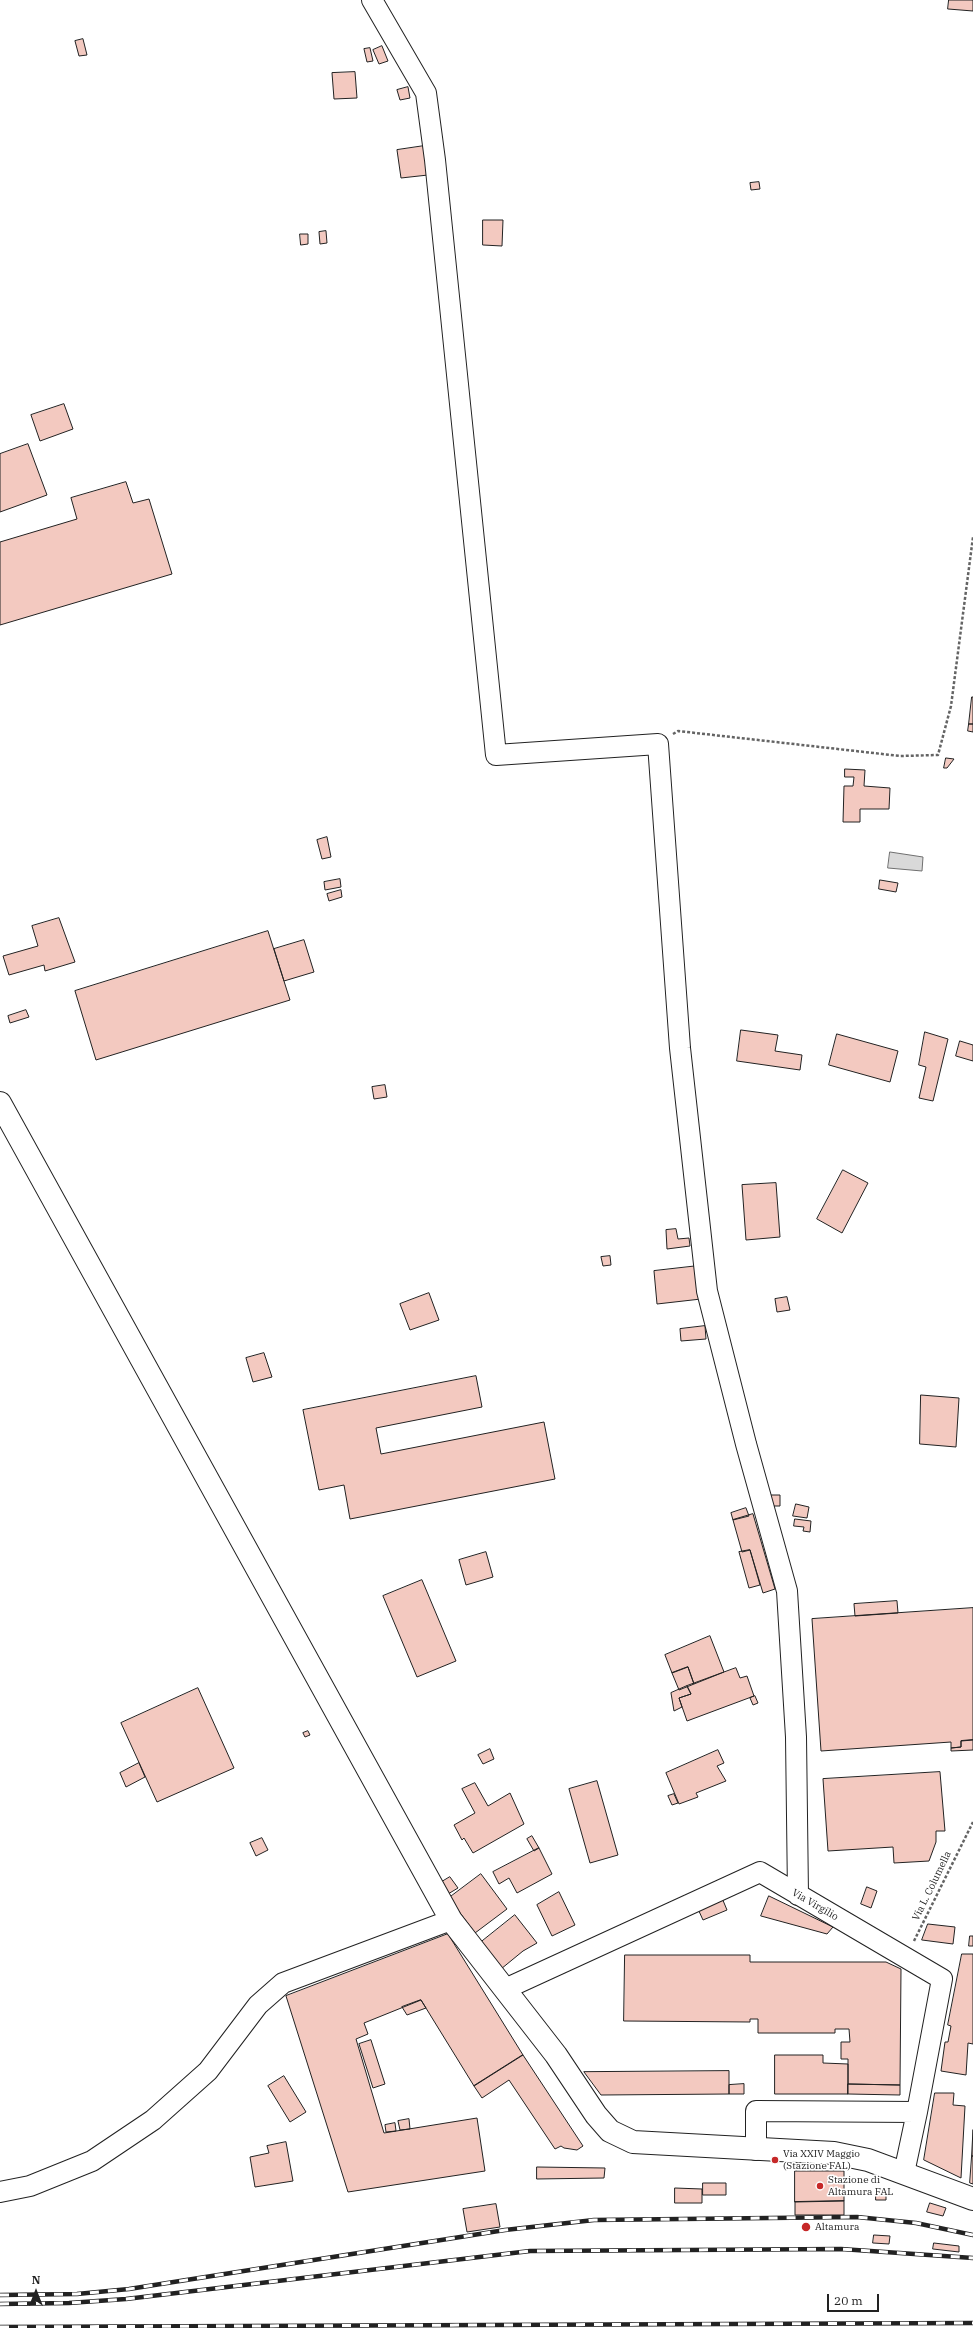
<!DOCTYPE html>
<html>
<head>
<meta charset="utf-8">
<style>
  body { margin:0 }
  #map { position:relative; width:973px; height:2328px; overflow:hidden; background:#fff; font-family:"IBM Plex Serif",serif }
  canvas { display:block }
  .north { position:absolute; left:16px; top:2272px; width:40px; height:40px; -webkit-text-stroke:3px #fff; paint-order:stroke; rotate:0deg; font-size:11px; font-weight:700; line-height:16px; text-align:center; color:#222 }
  .north::after { content:''; display:block; margin:auto; width:14px; height:18px; background:#222; clip-path:polygon(50% 0,100% 100%,50% 72%,0 100%) }
  .scale { position:absolute; left:827px; top:2294px; width:52px; height:18px; box-sizing:border-box; border:2px solid #222; border-top:0; padding-left:5px; font-size:12px; line-height:14px; white-space:nowrap; color:#222; -webkit-text-stroke:3px #fff; paint-order:stroke }
</style>
</head>
<body>
<div id="map">
<canvas width="973" height="2328"></canvas>
<div class="north">N</div>
<div class="scale">20 m</div>
</div>
<script>
const context = document.querySelector('canvas').getContext('2d');
context.lineJoin = 'round';
function fill(path, color) { context.fillStyle = color; context.fill(path, 'evenodd'); }
function stroke(path, color, width, dash) { context.strokeStyle = color; context.lineWidth = width; context.lineCap = dash ? 'butt' : 'round'; context.setLineDash(dash || []); context.stroke(path); }
function drawText(font, color, halo, rows, align = 'center') {
  context.font = font + ' "IBM Plex Serif",serif'; context.lineWidth = 3; context.setLineDash([]); context.textBaseline = 'middle'; context.strokeStyle = halo; context.fillStyle = color; for (const [text, x, y, turn = 0] of rows) {
    context.save(); context.translate(x, y); context.rotate((+turn || 0) * Math.PI / 180); context.textAlign = isNaN(turn) ? turn : align; if (halo) context.strokeText(text, 0, 0); context.fillText(text, 0, 0); context.restore();
  }
}
const water = new Path2D(`
  M890 852 923 857 922 871 888 868Z`);
const building = new Path2D(`
  M949 0H973V11L948 9Z
  M83 39 87 55 79 56 75 41Z
  M382 46 388 61 379 64 373 50Z
  M370 48 373 61 367 62 364 49Z
  M355 72 357 98 334 99 332 73Z
  M408 87 410 98 400 100 397 90Z
  M424 146 428 175 401 178 397 150Z
  M759 182 760 189 751 190 750 183Z
  M483 220H503L502 246 483 245Z
  M326 231 327 243 320 244 319 232Z
  M300 234H308V244L301 245Z
  M64 404 73 429 40 441 31 415Z
  M28 444 47 495 0 512V454Z
  M126 482 133 503 149 499 172 574 0 625V542L77 519 71 498Z
  M972 697H973V724H969Z
  M969 724H973V732L968 731Z
  M946 758 954 759 947 768H944Z
  M845 769 865 770 864 786 890 788 889 809H860V822H843L844 786H853L854 777H845Z
  M327 837 331 857 322 859 317 840Z
  M340 879 341 887 325 890 324 882Z
  M880 880 898 883 896 892 879 889Z
  M341 890 342 897 329 901 327 894Z
  M59 918 75 962 45 971 44 965 9 975 3 956 38 946 32 926Z
  M268 931 290 1000 96 1060 75 991Z
  M304 940 314 972 284 981 274 949Z
  M26 1010 29 1017 10 1023 8 1016Z
  M741 1030 778 1035 775 1051 802 1055 800 1070 737 1061Z
  M925 1032 948 1039 933 1101 919 1098 926 1067 919 1065Z
  M837 1034 898 1051 890 1082 829 1065Z
  M960 1041 973 1045V1061L956 1056Z
  M385 1085 387 1097 374 1099 372 1087Z
  M843 1170 868 1183 842 1233 817 1219Z
  M776 1183 780 1237 746 1240 742 1185Z
  M676 1229 678 1239 689 1238 690 1246 667 1249 666 1230Z
  M610 1256 611 1265 603 1266 601 1257Z
  M698 1266 701 1299 657 1304 654 1271Z
  M429 1293 439 1320 410 1330 400 1304Z
  M787 1297 790 1310 777 1312 775 1299Z
  M705 1326 706 1339 681 1341 680 1329Z
  M264 1353 272 1377 253 1382 246 1358Z
  M476 1376 482 1407 376 1428 381 1454 544 1422 555 1479 350 1519 344 1485 319 1490 303 1410Z
  M921 1395 959 1398 956 1447 920 1444Z
  M769 1495H780V1506H769Z
  M796 1504 809 1507 807 1518 793 1516Z
  M746 1508 749 1516 733 1520 731 1513Z
  M753 1514 775 1589 763 1593 750 1550 742 1552 733 1520Z
  M795 1519 811 1521 810 1532 803 1531 804 1527 794 1526Z
  M750 1550 760 1585 749 1588 739 1552Z
  M486 1552 493 1577 466 1585 459 1560Z
  M422 1580 456 1661 417 1677 383 1596Z
  M897 1601 898 1613 855 1616 854 1604Z
  M973 1608V1740L961 1741V1747L951 1748V1742L821 1751 812 1619Z
  M710 1636 724 1672 694 1684 688 1667 672 1673 665 1655Z
  M688 1667 694 1684 679 1690 672 1673Z
  M736 1668 740 1678 747 1676 754 1696 687 1721 679 1698 691 1694 687 1686Z
  M687 1686 691 1694 679 1698 682 1707 674 1711 671 1693Z
  M198 1688 234 1768 157 1802 121 1723Z
  M755 1696 758 1703 753 1705 750 1698Z
  M308 1731 310 1735 305 1737 303 1733Z
  M973 1740V1750L951 1751V1748L961 1747V1741Z
  M490 1749 494 1759 483 1764 478 1755Z
  M718 1750 724 1763 717 1766 726 1781 696 1793 698 1797 679 1804 666 1773Z
  M139 1763 145 1777 126 1787 120 1773Z
  M940 1772 945 1831H936V1842L929 1861 894 1863 893 1847 828 1851 823 1779Z
  M597 1781 618 1855 590 1863 569 1789Z
  M475 1783 488 1806 510 1793 524 1824 473 1853 464 1838 462 1840 454 1825 475 1813 462 1789Z
  M674 1794 678 1803 672 1805 668 1796Z
  M532 1836 539 1848 534 1851 527 1839Z
  M262 1838 268 1850 256 1856 250 1843Z
  M539 1848 552 1874 517 1893 509 1878 499 1884 493 1872Z
  M481 1874 507 1909 475 1933 449 1898Z
  M450 1877 458 1888 448 1894 440 1883Z
  M867 1887 877 1891 871 1908 861 1904Z
  M559 1892 575 1925 552 1936 537 1905Z
  M769 1896 833 1927 827 1934 761 1916Z
  M722 1898 727 1910 703 1920 698 1909Z
  M515 1915 537 1943 523 1951 501 1969 480 1943Z
  M928 1924 955 1927 953 1944 922 1940Z
  M448 1934 523 2055 474 2086 421 2000 364 2023 368 2034 356 2039 384 2133 477 2118 485 2171 348 2192 286 1996Z
  M970 1936H973V1946H969Z
  M962 1954H973V2044L968 2043 966 2075 941 2071 945 2042H948L951 2026 948 2025Z
  M625 1955H750V1962H886L901 1969 900 2085 848 2084V2059H841V2042H850L849 2029H835V2033H758V2019H750V2022L624 2021Z
  M421 2000 426 2008 407 2015 402 2007Z
  M371 2040 385 2084 373 2088 359 2044Z
  M523 2055 583 2146 577 2150 564 2148 561 2146 555 2149 509 2080 482 2098 474 2086Z
  M775 2055H823V2063L848 2064V2094H775Z
  M729 2071V2094L601 2095 584 2072Z
  M284 2076 306 2112 290 2122 268 2086Z
  M744 2084V2094H729V2085Z
  M848 2084 900 2085V2095L848 2094Z
  M935 2093H954L953 2105 965 2106 961 2178 924 2160Z
  M409 2119 410 2129 400 2130 398 2121Z
  M395 2123 396 2131 386 2132 385 2125Z
  M973 2130V2156H972Z
  M286 2142 293 2181 255 2187 250 2157 269 2153 267 2146Z
  M972 2156H973V2184L970 2183Z
  M537 2167 605 2168 604 2178 537 2179Z
  M795 2171H844V2201L795 2202Z
  M703 2183H726V2195H703Z
  M675 2188 702 2189V2203H675Z
  M876 2190H886V2200H876Z
  M844 2201V2215H795V2202Z
  M930 2203 946 2208 943 2216 927 2212Z
  M496 2204 500 2227 467 2232 463 2209Z
  M874 2235 890 2236 889 2244 873 2243Z
  M934 2243 959 2246V2252L933 2249Z`);
const path = new Path2D(`
  M673 734 678 731 900 756 938 755 951 706 973 537
  M914 1941 973 1822`);
const minor = new Path2D(`
  M372 0 426 93 435 160 496 755 658 744 680 1048 707 1291 746 1444 787 1591 796 1737 798 1895
  M505 1989 760 1872 942 1979 917 2112 904 2173
  M756 2150V2111L917 2112
  M0 2192 30 2186 92 2161 153 2120 208 2071 258 2005 283 1983 451 1920`);
const major = new Path2D(`
  M0 1103 451 1920 556 2055 596 2115 610 2131 633 2142 834 2153 868 2160 973 2199`);
const rail = new Path2D(`
  M0 2295 77 2294 129 2289 505 2230 594 2220 857 2217 916 2223 973 2235
  M0 2304 69 2303 126 2299 530 2251 841 2249 973 2258
  M0 2327 973 2323`);
const markers = [
  [775,2160,4,"#c62828"],
  [820,2186,4,"#c62828"],
  [806,2227,5,"#c62828"]
];
const streetNames = [
  ["Via L. Columella",932,1886,-64],
  ["Via Virgilio",815,1905,30]
];
const poiNames = [
  ["Via XXIV Maggio",783,2154],
  ["(Stazione FAL)",783,2166],
  ["Stazione di",828,2180],
  ["Altamura FAL",828,2192],
  ["Altamura",815,2227]
];
fill(water, '#d9d9d9');
stroke(water, '#6f6f6f', 1);
fill(building, '#f3c9c0');
stroke(building, '#222', 1);
stroke(minor, '#222', 22);
stroke(major, '#222', 24);
stroke(path, '#646464', 2.5, [3, 2]);
stroke(minor, '#fff', 20);
stroke(major, '#fff', 22);
stroke(rail, '#222', 4.5);
stroke(rail, '#fff', 3, [9]);
for (const [x, y, r, color] of markers) { const dot = new Path2D(); dot.arc(x, y, r, 0, 2 * Math.PI); context.fillStyle = color; context.fill(dot); stroke(dot, '#fff', 1.5); }
drawText('10px', '#222', '#fff', streetNames);
drawText('10px', '#222', '#fff', poiNames, 'left');
</script>
</body>
</html>
